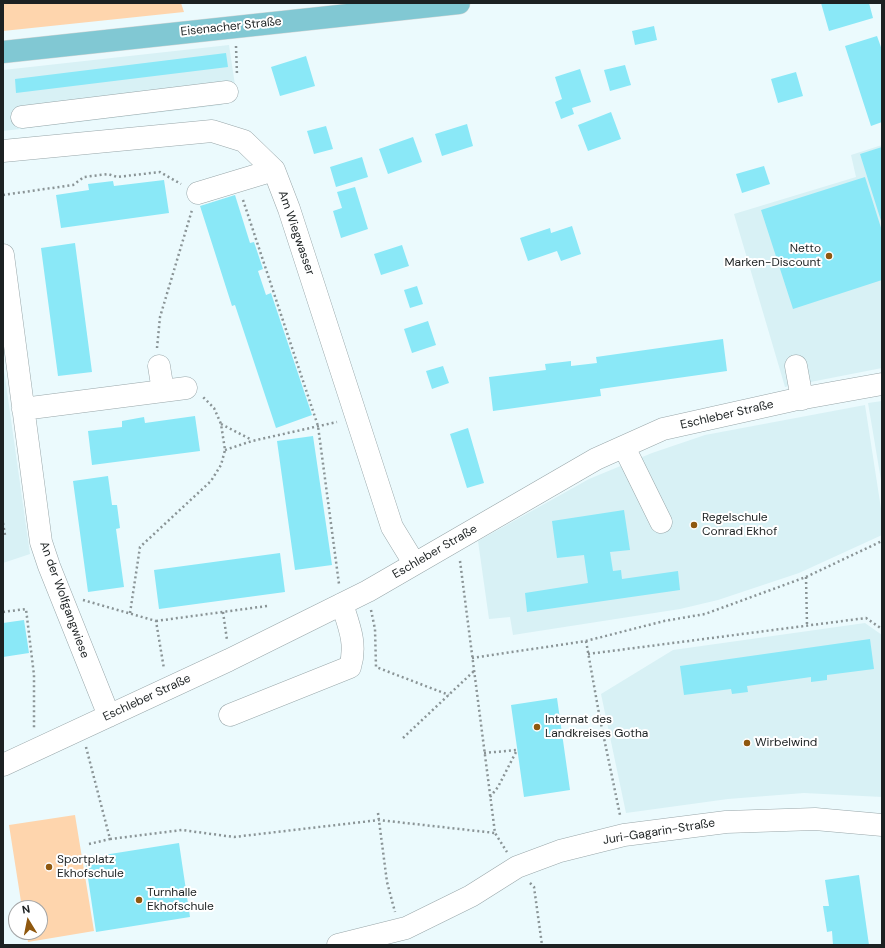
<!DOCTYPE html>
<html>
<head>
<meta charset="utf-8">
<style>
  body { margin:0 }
  #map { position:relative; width:885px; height:948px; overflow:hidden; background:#ebfafd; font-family:"DM Sans",sans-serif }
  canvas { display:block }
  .frame { position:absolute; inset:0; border:4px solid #1c2122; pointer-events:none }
  .north { position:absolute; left:8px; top:900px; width:40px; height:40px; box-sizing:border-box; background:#fff; border:1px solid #a4a6a7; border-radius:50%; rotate:350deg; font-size:11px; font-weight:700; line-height:16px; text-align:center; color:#1c2122 }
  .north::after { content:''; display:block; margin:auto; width:14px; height:18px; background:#8f580f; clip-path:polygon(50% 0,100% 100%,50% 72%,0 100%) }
</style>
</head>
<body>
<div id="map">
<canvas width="885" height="948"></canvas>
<div class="frame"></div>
<div class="north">N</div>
</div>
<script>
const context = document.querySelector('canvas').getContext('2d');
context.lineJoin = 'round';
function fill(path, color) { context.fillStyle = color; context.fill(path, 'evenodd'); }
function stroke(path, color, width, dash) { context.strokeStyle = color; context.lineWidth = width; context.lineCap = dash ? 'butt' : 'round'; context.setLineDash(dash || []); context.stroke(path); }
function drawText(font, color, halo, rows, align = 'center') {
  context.font = font + ' "DM Sans",sans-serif'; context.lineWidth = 4; context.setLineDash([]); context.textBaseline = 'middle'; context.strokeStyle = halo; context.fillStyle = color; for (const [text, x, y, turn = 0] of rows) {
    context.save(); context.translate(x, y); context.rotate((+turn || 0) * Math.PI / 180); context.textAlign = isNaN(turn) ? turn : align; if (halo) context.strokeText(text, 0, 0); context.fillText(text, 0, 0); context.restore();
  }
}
const built = new Path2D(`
  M229 45 235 85 222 105 3 131V70Z
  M882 145V368L785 387 734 214 856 177 851 155Z
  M3 363 30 554 3 563Z
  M882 401V486L868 403Z
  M865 405 882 515V535L799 573 718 600 680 609 513 635 510 617 489 619 478 541 589 479 652 453 705 435Z
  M865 623 882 635V797L804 793 728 799 626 813 601 694 673 650Z`);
const green = new Path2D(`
  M3 3H181L184 12 3 31Z
  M75 815 94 931 28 942 26 932H40V908H22L9 825Z`);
const building = new Path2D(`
  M821 3H869L873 18 829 31Z
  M654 26 657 40 635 45 632 31Z
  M877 36 882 50V122L871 126 845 46Z
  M226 53 228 67 16 93 15 79Z
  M306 56 315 86 280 96 271 67Z
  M625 65 631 85 610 91 604 70Z
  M580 69 591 102 572 108 574 114 561 119 555 102 562 99 555 77Z
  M796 72 803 96 778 103 771 79Z
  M611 112 621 139 588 151 578 125Z
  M467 124 473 146 442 156 435 134Z
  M326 126 333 149 314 154 307 131Z
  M413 137 422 162 388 174 379 149Z
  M882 147V224L860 154Z
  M362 157 368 177 336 187 330 167Z
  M764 166 770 184 742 193 736 174Z
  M865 177 882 231V280L793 309 761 210Z
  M164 180 169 213 61 228 56 195 89 190 88 184 113 181 114 186Z
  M355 187 368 229 341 238 333 211 342 208 337 192Z
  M235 195 250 243 254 242 263 269 258 271 266 295 271 293 312 415 276 428 235 305 232 306 200 206Z
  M572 226 581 254 561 261 557 251 528 261 520 238 550 228 551 233Z
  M75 243 92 372 58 376 41 248Z
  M402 245 409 266 381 275 374 254Z
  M417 286 423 304 410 308 404 290Z
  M428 321 436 345 412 353 404 329Z
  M723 339 727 371 600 389 601 396 493 411 489 377 546 370 545 364 571 361V366L597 363 596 357Z
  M443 366 449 383 432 389 426 371Z
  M195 416 200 451 92 465 88 431 122 427V421L144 417 145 423Z
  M468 428 484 483 467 488 450 434Z
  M313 436 332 565 295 570 277 441Z
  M108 476 112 505H117L120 528 116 529 124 587 88 592 73 481Z
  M624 510 630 550 610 552 613 571 621 570 622 579 678 571 680 590 527 612 525 593 588 583 584 555 557 558 552 521Z
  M280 553 285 592 159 609 154 570Z
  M24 620 29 653 3 657V623Z
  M870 639 874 669 827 675V680L811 682V677L747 686 748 692 732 694 731 689 684 695 680 666Z
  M557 698 570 790 524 797 511 705Z
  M179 843 190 917 96 932 85 858Z
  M859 875 869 945H833L832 931 827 932 823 906H829L825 880Z`);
const path = new Path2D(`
  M236 46 237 75
  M3 195 73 185 84 177 108 174 117 177 160 172 181 184
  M243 200 318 426 339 584
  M157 348 160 317 192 210
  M221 424 252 440
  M225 450 252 441 337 422
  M3 523 5 535
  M460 561 495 833 507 852
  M806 577 807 625
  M83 600 156 621 164 669
  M371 610 375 629 376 667 449 695
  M3 612 26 609 34 675V730
  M223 612 227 640
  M130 613 140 547 211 481 221 465 225 450 221 424 214 408 203 397
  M156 621 267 606
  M586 641 600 719 620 815
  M588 654 866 618 882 629
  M472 658 586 641 664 621 705 614 806 577 882 541
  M403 738 474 671
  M86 747 110 839 182 830 234 837 379 820 495 833
  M484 753 517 750
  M490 797 498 787 517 750
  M378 813 387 882 395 912
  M89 844 110 839
  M530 883 534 887 542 945`);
const minor = new Path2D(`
  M22 117 227 92
  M3 151 212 131 244 141 274 170 289 209 392 527 414 563
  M198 193 274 170
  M3 255 41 542 49 566 109 716
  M159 366 163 391
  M796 366 802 399
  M23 409 186 388
  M624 447 661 522
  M230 715 350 667C357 644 349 626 342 604
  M3 765 229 660 368 591 596 459 663 429 793 400 882 384
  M338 945 406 928 471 896 517 867 560 851 624 835 726 822 815 819 882 825`);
const major = new Path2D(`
  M3 52 459 3`);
const markers = [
  [829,256,4,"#8f580f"],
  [694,525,4,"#8f580f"],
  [537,727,4,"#8f580f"],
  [747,743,4,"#8f580f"],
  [49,867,4,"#8f580f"],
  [139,900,4,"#8f580f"]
];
const streetNames = [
  ["Eisenacher Straße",231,27,-6],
  ["Am Wiegwasser",296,233,71],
  ["Eschleber Straße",727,415,-13],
  ["Eschleber Straße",435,552,-30],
  ["An der Wolfgangwiese",64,600,70],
  ["Eschleber Straße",147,698,-25],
  ["Juri-Gagarin-Straße",659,832,-9]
];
const poiNames = [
  ["Netto",821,249,"right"],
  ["Marken-Discount",821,263,"right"],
  ["Regelschule",702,518],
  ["Conrad Ekhof",702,532],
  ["Internat des",545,720],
  ["Landkreises Gotha",545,734],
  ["Wirbelwind",755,743],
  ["Sportplatz",57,860],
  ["Ekhofschule",57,874],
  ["Turnhalle",147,893],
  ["Ekhofschule",147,907]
];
fill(built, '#d8f1f5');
fill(green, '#fed5ad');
fill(building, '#8ae8f7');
stroke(minor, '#98a6a9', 23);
stroke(major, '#d6d7d7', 23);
stroke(path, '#8a9496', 2.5, [2, 3]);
stroke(minor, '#fff', 22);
stroke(major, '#81c8d3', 22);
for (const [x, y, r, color] of markers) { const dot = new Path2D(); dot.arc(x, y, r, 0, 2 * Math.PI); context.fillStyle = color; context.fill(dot); stroke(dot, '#fff', 1.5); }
drawText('12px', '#1c2122', '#fff', streetNames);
drawText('12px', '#1c2122', '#fff', poiNames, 'left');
</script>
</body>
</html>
